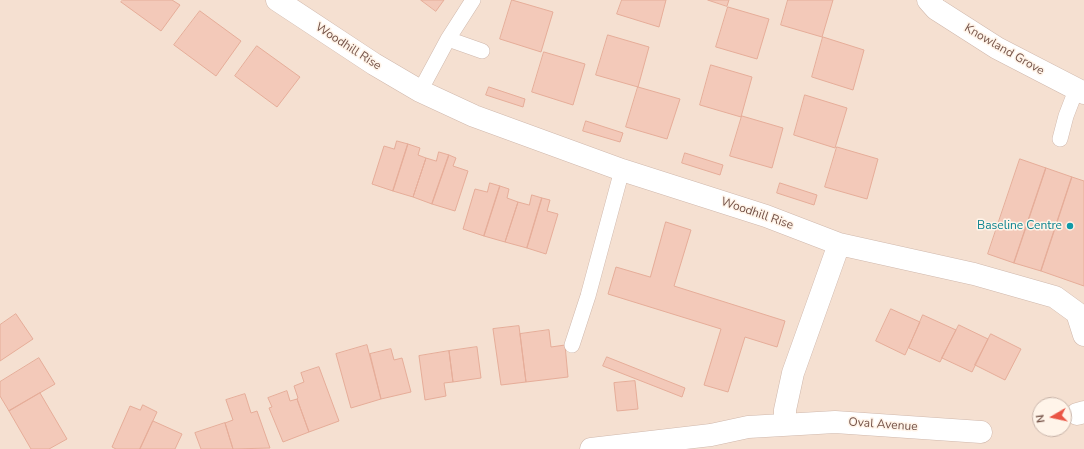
<!DOCTYPE html>
<html>
<head>
<meta charset="utf-8">
<style>
  body { margin:0 }
  #map { position:relative; width:1084px; height:449px; overflow:hidden; background:#fdefe3; font-family:"Nunito Sans",sans-serif }
  canvas { display:block }
  .north { position:absolute; left:1032px; top:397px; width:40px; height:40px; box-sizing:border-box; background:#fff4e9; border:1px solid #c8b4a9; border-radius:50%; rotate:261deg; font-size:11px; font-weight:700; line-height:16px; text-align:center; color:#755348 }
  .north::after { content:''; display:block; margin:auto; width:14px; height:18px; background:#ea5544; clip-path:polygon(50% 0,100% 100%,50% 72%,0 100%) }
</style>
</head>
<body>
<div id="map">
<canvas width="1084" height="449"></canvas>
<div class="north">N</div>
</div>
<script>
const context = document.querySelector('canvas').getContext('2d');
context.lineJoin = 'round';
function fill(path, color) { context.fillStyle = color; context.fill(path, 'evenodd'); }
function stroke(path, color, width, dash) { context.strokeStyle = color; context.lineWidth = width; context.lineCap = dash ? 'butt' : 'round'; context.setLineDash(dash || []); context.stroke(path); }
function drawText(font, color, halo, rows, align = 'center') {
  context.font = font + ' "Nunito Sans",sans-serif'; context.lineWidth = 3; context.setLineDash([]); context.textBaseline = 'middle'; context.strokeStyle = halo; context.fillStyle = color; for (const [text, x, y, turn = 0] of rows) {
    context.save(); context.translate(x, y); context.rotate((+turn || 0) * Math.PI / 180); context.textAlign = isNaN(turn) ? turn : align; if (halo) context.strokeText(text, 0, 0); context.fillText(text, 0, 0); context.restore();
  }
}
const residential = new Path2D(`
  M0 0H1084V449H0ZM1040 405H1064V429H1040Z`);
const building = new Path2D(`
  M123 0H172L180 5 161 31 121 2Z
  M421 0H444L436 11Z
  M512 0 553 12 541 52 500 39Z
  M622 0H666L659 27 617 14Z
  M708 0H729L727 6Z
  M788 0H833L822 37 781 25Z
  M728 7 769 19 757 59 716 47Z
  M200 11 241 41 216 76 174 45Z
  M608 35 649 47 638 87 596 75Z
  M823 37 864 50 853 90 812 77Z
  M257 46 300 77 277 107 235 76Z
  M544 52 585 64 573 105 532 92Z
  M711 65 752 77 741 117 700 105Z
  M489 87 525 99 523 107 486 95Z
  M638 87 680 99 667 139 626 127Z
  M805 95 847 108 835 148 794 135Z
  M742 116 783 128 772 168 730 156Z
  M586 121 623 133 620 142 583 131Z
  M397 141 408 144 393 191 372 184 384 146 394 149Z
  M408 144 420 148 418 155 426 158 413 197 393 191Z
  M837 147 878 159 867 199 825 187Z
  M439 152 449 155 432 204 413 197 426 158 436 161Z
  M685 153 723 165 720 175 682 163Z
  M449 155 456 158 453 166 468 171 455 211 432 204Z
  M1020 159 1046 168 1014 263 988 254Z
  M1046 168 1072 177 1041 271 1014 263Z
  M1072 177 1084 181V286L1041 271Z
  M490 183 500 186 484 236 463 229 475 189 487 192Z
  M780 183 817 195 814 205 777 193Z
  M500 186 509 189 507 198 518 202 505 242 484 236Z
  M532 195 542 198 527 248 505 242 518 202 529 205Z
  M542 198 550 200 547 211 558 214 546 254 527 248Z
  M666 222 691 230 674 286 785 321 777 347 745 337 728 392 704 385 721 329 608 294 616 267 650 277Z
  M891 309 920 322 905 355 876 341Z
  M16 314 33 339 0 361V325Z
  M923 315 956 330 940 362 909 348Z
  M959 325 988 339 972 372 942 358Z
  M519 326 526 382 501 385 493 329Z
  M549 330 551 347 565 345 568 377 526 382 520 334Z
  M991 334 1021 349 1005 380 975 365Z
  M367 345 381 399 351 408 336 354Z
  M477 347 481 378 453 382 449 351Z
  M391 349 394 360 402 358 411 392 381 399 370 354Z
  M449 351 453 382 444 383 446 396 425 400 419 356Z
  M607 357 685 388 682 397 603 366Z
  M39 358 55 384 9 411 0 396V382Z
  M319 367 339 421 309 432 297 399 298 398 294 386 304 382 301 373Z
  M635 381 638 409 617 411 614 383Z
  M287 391 290 401 297 399 309 432 283 442 269 408 272 407 268 398Z
  M40 393 67 439 49 449H31L9 411Z
  M245 394 251 413 257 411 270 448 233 449 225 423 233 420 226 400Z
  M143 405 157 412 140 449H116L112 447 130 406 140 410Z
  M153 421 182 434 175 449H140Z
  M225 423 233 449H201L195 433Z`);
const lane = new Path2D(`
  M448 39 482 51
  M420 91 448 39 473 0
  M1060 139 1066 116 1076 90
  M572 345 588 296 622 170`);
const street = new Path2D(`
  M277 0 374 64 420 91 474 116 622 170 766 216 839 244 974 274 1055 297 1077 313 1084 335
  M928 0 936 9 997 48 1084 93
  M1077 414 1084 412
  M785 424V410L793 373 839 244
  M591 449 711 435 748 427 835 422 981 432`);
const markers = [
  [1070,226,4,"#0f9aa8"]
];
const streetNames = [
  ["Woodhill Rise",348,47,33],
  ["Knowland Grove",1004,50,30],
  ["Woodhill Rise",757,214,19],
  ["Oval Avenue",883,425,4]
];
const cultureNames = [
  ["Baseline Centre",1062,226]
];
fill(residential, '#f5e0d1');
fill(building, '#f3c9b9');
stroke(building, '#e6ad99', 1);
stroke(lane, '#d0b8ac', 16);
stroke(street, '#d0b8ac', 23);
stroke(lane, '#fff', 15);
stroke(street, '#fff', 22);
for (const [x, y, r, color] of markers) { const dot = new Path2D(); dot.arc(x, y, r, 0, 2 * Math.PI); context.fillStyle = color; context.fill(dot); stroke(dot, '#fff4e9', 1.5); }
drawText('12px', '#755348', '#fff4e9', streetNames);
drawText('12px', '#0d838f', '#fff4e9', cultureNames, 'right');
</script>
</body>
</html>
